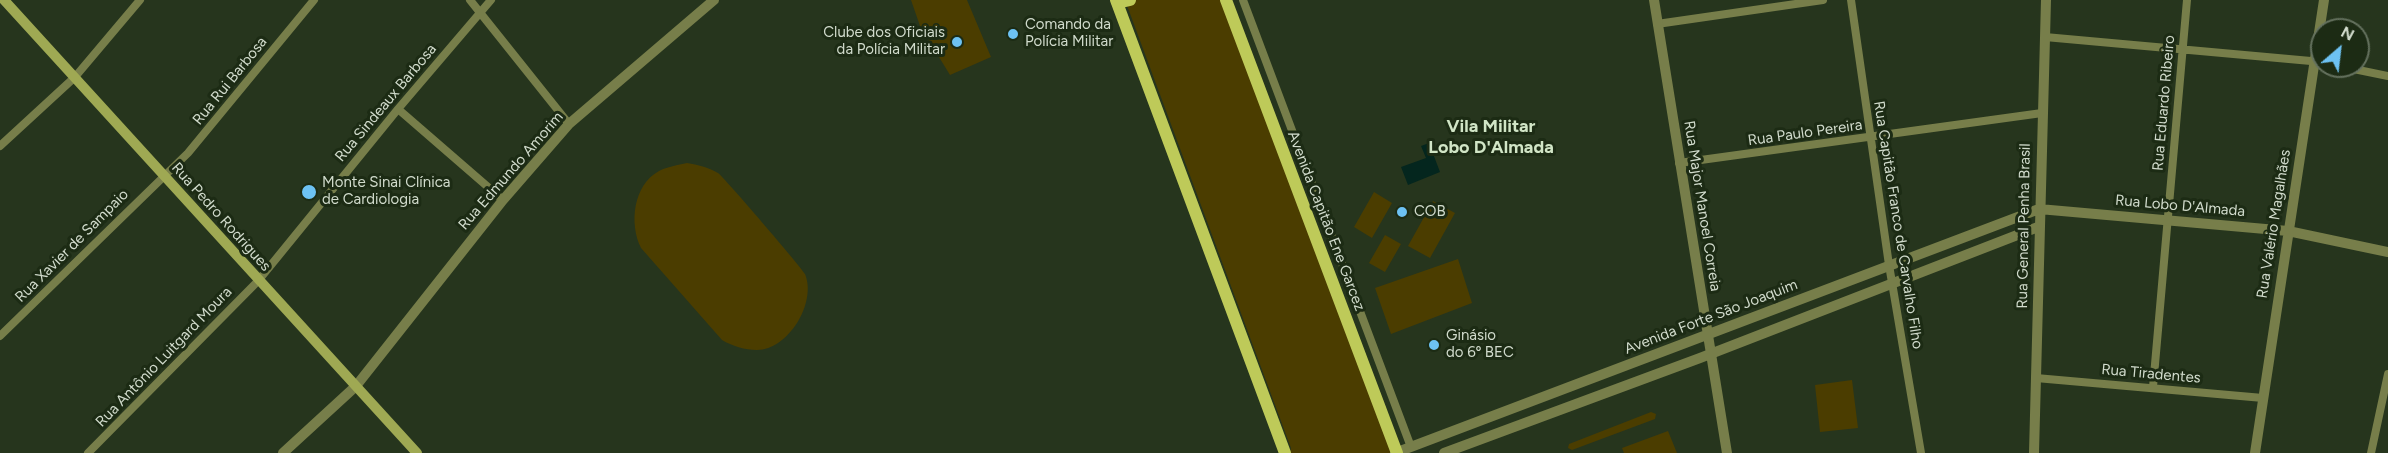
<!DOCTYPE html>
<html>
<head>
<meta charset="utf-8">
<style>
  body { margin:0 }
  #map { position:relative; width:2388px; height:453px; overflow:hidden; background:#26351d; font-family:Figtree,sans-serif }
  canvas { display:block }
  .north { position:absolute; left:2310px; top:18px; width:60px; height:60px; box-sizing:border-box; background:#1c2b14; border:2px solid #64715e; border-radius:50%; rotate:28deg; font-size:16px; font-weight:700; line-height:24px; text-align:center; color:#d1dbcc }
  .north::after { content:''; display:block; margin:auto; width:21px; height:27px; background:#6dc2f3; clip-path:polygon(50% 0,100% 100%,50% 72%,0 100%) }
</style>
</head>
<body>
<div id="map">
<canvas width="2388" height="453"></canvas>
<div class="north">N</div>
</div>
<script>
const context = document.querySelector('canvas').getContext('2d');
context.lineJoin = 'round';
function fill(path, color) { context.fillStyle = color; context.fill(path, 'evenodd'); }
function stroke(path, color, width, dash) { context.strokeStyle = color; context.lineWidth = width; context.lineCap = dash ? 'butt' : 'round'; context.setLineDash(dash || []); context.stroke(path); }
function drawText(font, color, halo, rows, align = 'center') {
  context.font = font + ' Figtree,sans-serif'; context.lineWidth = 6; context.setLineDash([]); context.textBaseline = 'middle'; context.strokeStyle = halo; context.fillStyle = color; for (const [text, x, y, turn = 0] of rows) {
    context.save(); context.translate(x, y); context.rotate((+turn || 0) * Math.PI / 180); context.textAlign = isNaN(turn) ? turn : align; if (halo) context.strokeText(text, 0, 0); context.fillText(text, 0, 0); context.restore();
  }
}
const green = new Path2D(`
  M911 0H967L991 57 950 75 920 26Z
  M1125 0H1222L1395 453H1290L1291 448Z
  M687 163C698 165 708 167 718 173 723 176 802 268 805 274 817 303 788 350 757 350 745 350 732 346 722 340L641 248C629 224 633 185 659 171 667 167 678 165 687 163Z
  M1374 192 1392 203 1372 238 1354 227Z
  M1433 201 1455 213 1430 258 1408 246Z
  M1385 235 1401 244 1385 272 1369 263Z
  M1458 259 1472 303 1391 334 1375 288Z
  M1852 380 1858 428 1820 432 1815 385Z
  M1651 412 1656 414 1655 419 1572 450 1568 448 1569 444Z
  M1668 431 1677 453H1624L1622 448Z`);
const water = new Path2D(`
  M1429 143 1440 172 1408 185 1401 167 1426 158 1421 146Z`);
const minor = new Path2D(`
  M470 0 569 124
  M1243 0 1411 447
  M1851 0 1889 265 1921 453
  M1657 24 1823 0
  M2045 37 2322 62
  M2339 66 2388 76
  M398 109 503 200
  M0 146 75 77 140 0
  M1679 163 2042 113
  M0 336 188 153 314 0
  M2036 378 2263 398
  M2153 387 2187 0
  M88 453 258 281 398 109 491 0
  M2371 453 2388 374`);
const tertiary = new Path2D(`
  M1654 0 1727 453
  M283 453 356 386 503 200 569 124 714 0
  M1395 453 2039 209 2288 231 2388 252
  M1444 453 1700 358 2038 227
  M2034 453 2046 0
  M2255 453 2324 0`);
const secondary = new Path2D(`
  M4 0 417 453`);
const primary = new Path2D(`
  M1116 0 1285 453
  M1226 0 1397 453
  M1117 3 1130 0`);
const markers = [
  [1013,34,6,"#6dc2f3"],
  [957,42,6,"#6dc2f3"],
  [309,192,8,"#6dc2f3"],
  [1402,212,6,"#6dc2f3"],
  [1434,345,6,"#6dc2f3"]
];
const poiNames = [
  ["Comando da",1025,25],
  ["Polícia Militar",1025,42],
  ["Clube dos Oficiais",945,33,"right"],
  ["da Polícia Militar",945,50,"right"],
  ["Monte Sinai Clínica",322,183],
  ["de Cardiologia",322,200],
  ["COB",1414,212],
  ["Ginásio",1446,336],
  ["do 6º BEC",1446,353]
];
const streetNames = [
  ["Rua Rui Barbosa",230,81,-51],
  ["Rua Sindeaux Barbosa",386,103,-50],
  ["Rua Eduardo Ribeiro",2164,103,-85],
  ["Rua Paulo Pereira",1805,133,-8],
  ["Rua Edmundo Amorim",511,171,-49],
  ["Rua Major Manoel Correia",1702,206,81],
  ["Rua Lobo D'Almada",2180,206,5],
  ["Rua Pedro Rodrigues",221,217,48],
  ["Avenida Capitão Ene Garcez",1326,221,69],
  ["Rua Valério Magalhães",2274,224,-81],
  ["Rua Capitão Franco de Carvalho Filho",1898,225,81],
  ["Rua General Penha Brasil",2024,226,-89],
  ["Rua Xavier de Sampaio",72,246,-45],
  ["Avenida Forte São Joaquim",1711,317,-21],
  ["Rua Antônio Luitgard Moura",164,357,-46],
  ["Rua Tiradentes",2151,374,5]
];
const quarterNames = [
  ["Vila Militar",1491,127],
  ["Lobo D'Almada",1491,148]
];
fill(green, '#4b3d00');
fill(water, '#04261e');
stroke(minor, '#777e4a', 8);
stroke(tertiary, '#777e4a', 10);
stroke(secondary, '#9fa953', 10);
stroke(primary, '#beca59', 12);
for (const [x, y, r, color] of markers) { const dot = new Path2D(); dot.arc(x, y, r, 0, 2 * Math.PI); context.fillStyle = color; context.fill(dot); stroke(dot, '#1c2b14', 2); }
drawText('15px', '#d1dbcc', '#1c2b14', poiNames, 'left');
drawText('15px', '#d1dbcc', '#1c2b14', streetNames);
drawText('bold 18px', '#d1e5c6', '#1c2b14', quarterNames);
</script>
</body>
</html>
